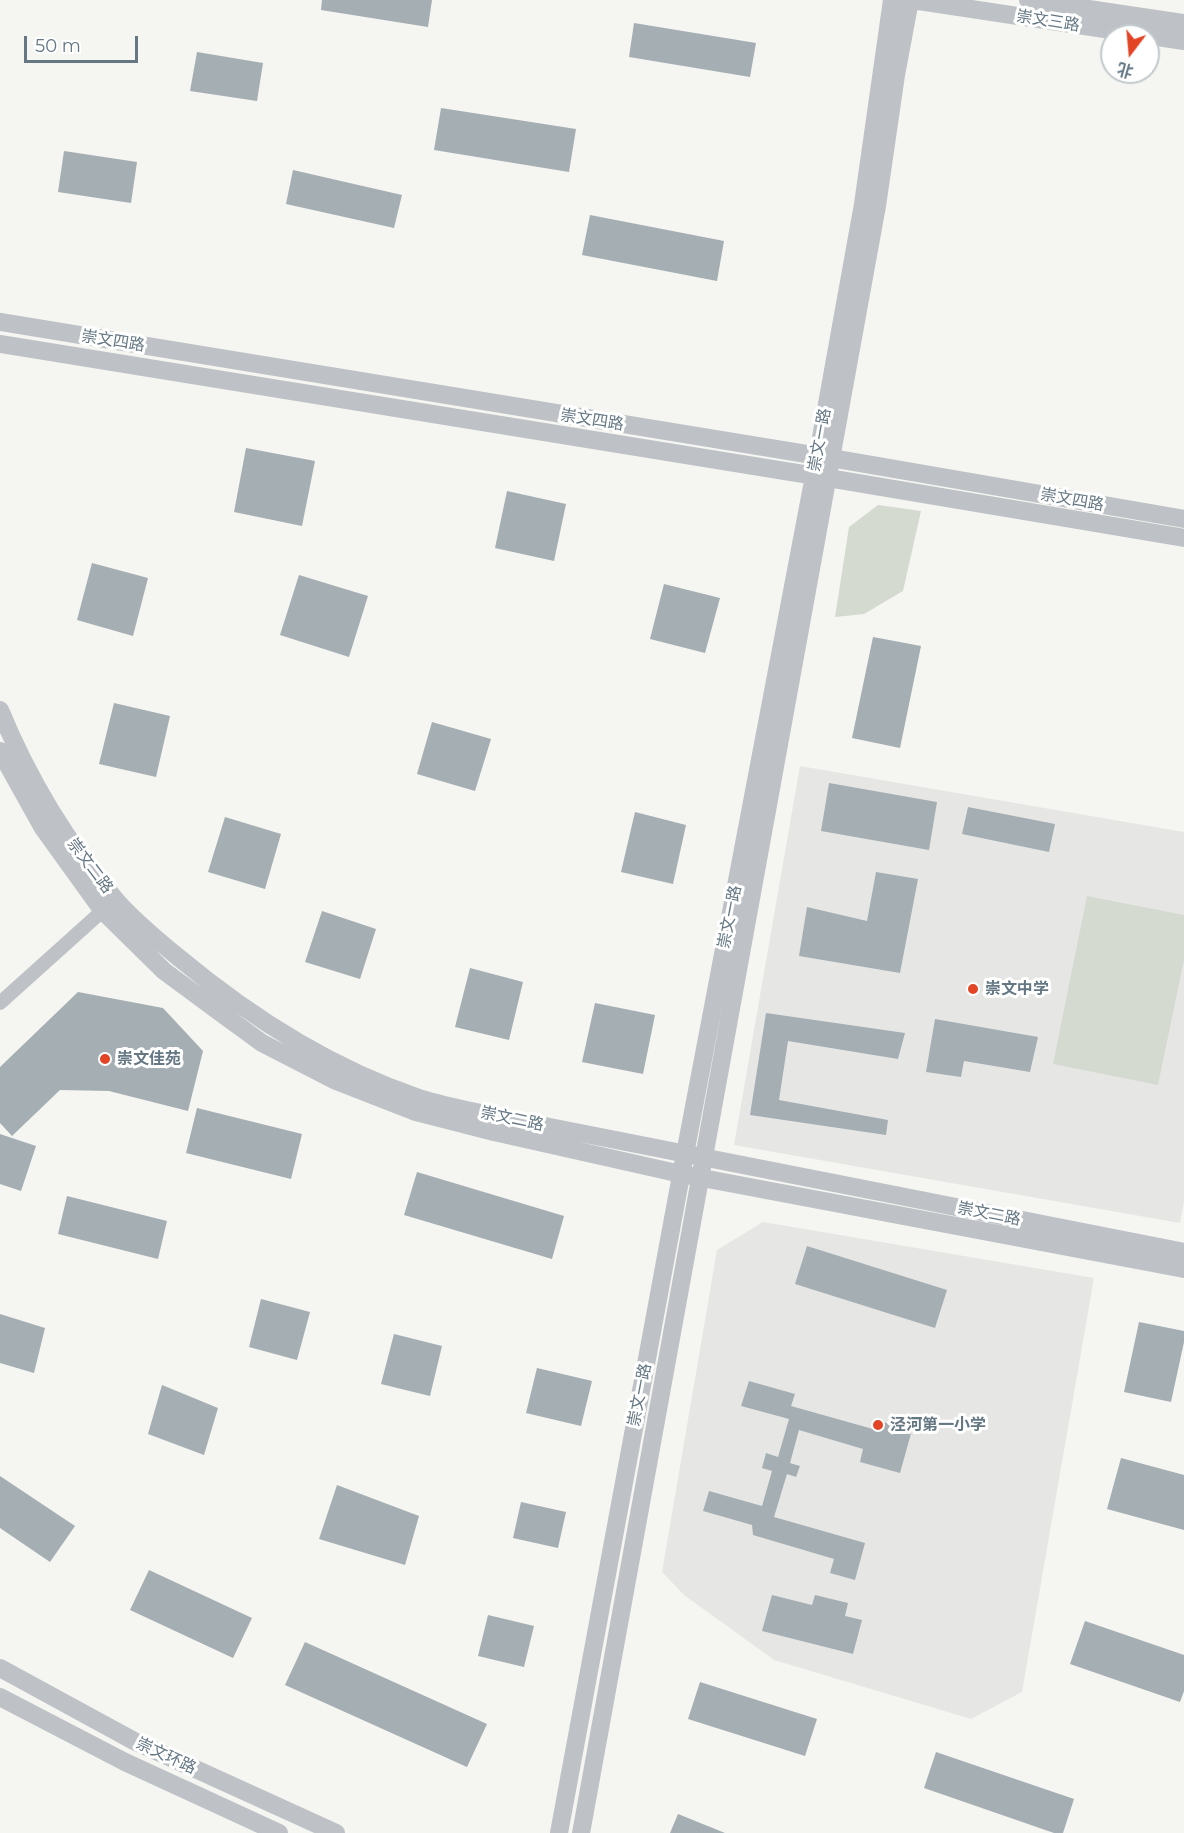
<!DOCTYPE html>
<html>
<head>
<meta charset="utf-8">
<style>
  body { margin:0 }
  #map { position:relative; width:1184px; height:1833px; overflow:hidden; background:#f5f5f1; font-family:Montserrat,"Noto Sans SC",sans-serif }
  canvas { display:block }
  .north { position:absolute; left:1100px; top:24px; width:60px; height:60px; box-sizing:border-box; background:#fff; border:2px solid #c1c9cd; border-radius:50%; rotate:196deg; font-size:16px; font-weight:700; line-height:24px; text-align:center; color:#647783 }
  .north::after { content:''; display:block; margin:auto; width:21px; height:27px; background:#e24425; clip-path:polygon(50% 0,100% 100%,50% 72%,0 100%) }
  .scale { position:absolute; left:24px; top:36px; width:114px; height:27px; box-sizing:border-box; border:3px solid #647783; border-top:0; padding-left:8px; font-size:18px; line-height:21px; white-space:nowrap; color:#647783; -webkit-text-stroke:4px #fff; paint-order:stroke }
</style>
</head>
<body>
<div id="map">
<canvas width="1184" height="1833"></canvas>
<div class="north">北</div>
<div class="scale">50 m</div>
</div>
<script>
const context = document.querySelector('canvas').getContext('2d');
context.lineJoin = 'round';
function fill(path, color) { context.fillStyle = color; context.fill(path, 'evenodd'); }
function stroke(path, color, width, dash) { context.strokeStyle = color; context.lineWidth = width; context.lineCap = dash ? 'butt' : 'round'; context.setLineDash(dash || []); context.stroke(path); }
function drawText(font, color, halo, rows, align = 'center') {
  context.font = font + ' Montserrat,"Noto Sans SC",sans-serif'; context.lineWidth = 6; context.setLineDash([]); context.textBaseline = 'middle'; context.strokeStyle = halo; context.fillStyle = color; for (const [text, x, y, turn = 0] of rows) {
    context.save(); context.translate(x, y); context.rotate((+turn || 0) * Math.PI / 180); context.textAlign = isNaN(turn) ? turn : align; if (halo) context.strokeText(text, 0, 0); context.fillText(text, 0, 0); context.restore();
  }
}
const built = new Path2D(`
  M800 766 1184 832V1202L1180 1223 734 1145Z
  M763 1222 1094 1278 1022 1692 971 1719 774 1660 684 1595 662 1572 717 1250Z`);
const green = new Path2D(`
  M878 505 921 511 903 591 864 614 835 617 849 527Z
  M1087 896 1184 915V960L1158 1085 1053 1064Z`);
const building = new Path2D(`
  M322 0H432L428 27 321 10Z
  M634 23 756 43 750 77 629 57Z
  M197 52 263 63 257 101 190 91Z
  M441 108 576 129 569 172 434 150Z
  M64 151 137 162 131 203 58 192Z
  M293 170 402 195 394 228 286 204Z
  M590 215 724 241 717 281 582 255Z
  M246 448 315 461 302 526 234 512Z
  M507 491 566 504 554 561 495 548Z
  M92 563 148 578 133 636 77 620Z
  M299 575 368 596 349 657 280 635Z
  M664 584 720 598 705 653 650 639Z
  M873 637 921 646 900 748 852 738Z
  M114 703 170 716 156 777 99 764Z
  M432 722 491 739 475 791 417 774Z
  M829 783 937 802 929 850 821 831Z
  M968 807 1055 824 1049 852 962 834Z
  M635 812 686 825 673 884 621 872Z
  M225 817 281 834 265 889 208 872Z
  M876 872 918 879 900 973 799 956 807 907 867 921Z
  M322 911 376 929 360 979 305 962Z
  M470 968 523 982 509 1040 455 1027Z
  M78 992 163 1008 203 1051 188 1111 109 1091 60 1090 12 1136 0 1123V1067Z
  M595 1003 655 1015 643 1074 582 1062Z
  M766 1013 905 1033 898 1059 788 1041 779 1100 888 1120 886 1135 750 1115Z
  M935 1019 1038 1037 1030 1072 964 1061 961 1077 926 1072Z
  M197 1108 302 1134 291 1179 186 1153Z
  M0 1134 36 1146 21 1191 0 1184Z
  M417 1172 564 1216 552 1259 404 1215Z
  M67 1196 167 1221 158 1259 58 1234Z
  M807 1246 947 1290 935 1328 795 1284Z
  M261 1299 310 1312 297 1360 249 1347Z
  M0 1314 45 1328 34 1373 0 1363Z
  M1139 1322 1184 1331V1342L1171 1402 1124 1392Z
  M394 1334 442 1346 430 1396 381 1384Z
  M537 1368 592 1381 581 1426 526 1413Z
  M749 1381 795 1394 791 1406 880 1431 883 1422 912 1430 900 1473 860 1462 863 1449 799 1430 790 1463 800 1466 796 1477 787 1474 774 1517 865 1543 855 1580 830 1573 834 1559 753 1535 752 1525 703 1511 709 1491 762 1506 772 1471 762 1468 766 1453 778 1457 789 1419 741 1406Z
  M162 1385 218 1408 204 1455 148 1434Z
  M1121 1458 1184 1475V1530L1107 1509Z
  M0 1476 75 1526 50 1562 0 1528Z
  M337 1485 419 1516 405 1565 319 1539Z
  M521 1502 566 1512 558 1548 513 1538Z
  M149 1570 252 1618 233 1658 130 1610Z
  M772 1595 812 1605 815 1595 848 1603 845 1616 862 1620 853 1654 762 1631Z
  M488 1615 534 1626 524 1667 478 1656Z
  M1085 1621 1184 1655V1691L1180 1702 1070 1664Z
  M305 1642 487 1724 467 1767 285 1685Z
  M700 1682 817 1719 805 1756 688 1719Z
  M936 1752 1074 1799 1063 1833H1054L924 1788Z
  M678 1814 725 1833H670Z`);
const minor = new Path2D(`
  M0 1003 109 905`);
const tertiary = new Path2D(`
  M912 0 1184 41
  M1028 0 1184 23
  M0 322 831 458 1184 519
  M0 344 828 478 1184 538
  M0 710C28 778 66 842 115 899 133 920 156 939 178 957 250 1017 330 1068 419 1098 445 1106 472 1111 499 1117L1184 1252
  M0 751 43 828 102 910 164 971 225 1016 262 1043 334 1080 416 1112 494 1132 681 1174 1184 1269
  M0 1668 134 1741 336 1833
  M0 1697 125 1762 279 1833
  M559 1833 685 1154 814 476 863 204 892 0
  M581 1833 877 206 896 75 910 0`);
const markers = [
  [973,989,6,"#e24425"],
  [105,1059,6,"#e24425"],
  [878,1425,6,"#e24425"]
];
const streetNames = [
  ["崇文三路",1048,21,9],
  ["崇文四路",113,341,9],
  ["崇文四路",592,420,9],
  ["崇文一路",820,440,-80],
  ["崇文四路",1072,500,10],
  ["崇文二路",90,866,53],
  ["崇文一路",730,917,-79],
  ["崇文二路",512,1119,12],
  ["崇文二路",989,1214,11],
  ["崇文一路",640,1395,-79],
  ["崇文环路",166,1756,25]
];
const poiNames = [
  ["崇文中学",985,989],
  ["崇文佳苑",117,1059],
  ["泾河第一小学",890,1425]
];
fill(built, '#e6e7e5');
fill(green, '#d5dad1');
fill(building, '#a5aeb3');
stroke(minor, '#bec2c6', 14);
stroke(tertiary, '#bec2c6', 18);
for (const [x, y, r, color] of markers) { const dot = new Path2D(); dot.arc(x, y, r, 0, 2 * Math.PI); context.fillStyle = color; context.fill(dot); stroke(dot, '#fff', 2); }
drawText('16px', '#647783', '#fff', streetNames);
drawText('bold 16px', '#647783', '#fff', poiNames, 'left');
</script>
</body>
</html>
